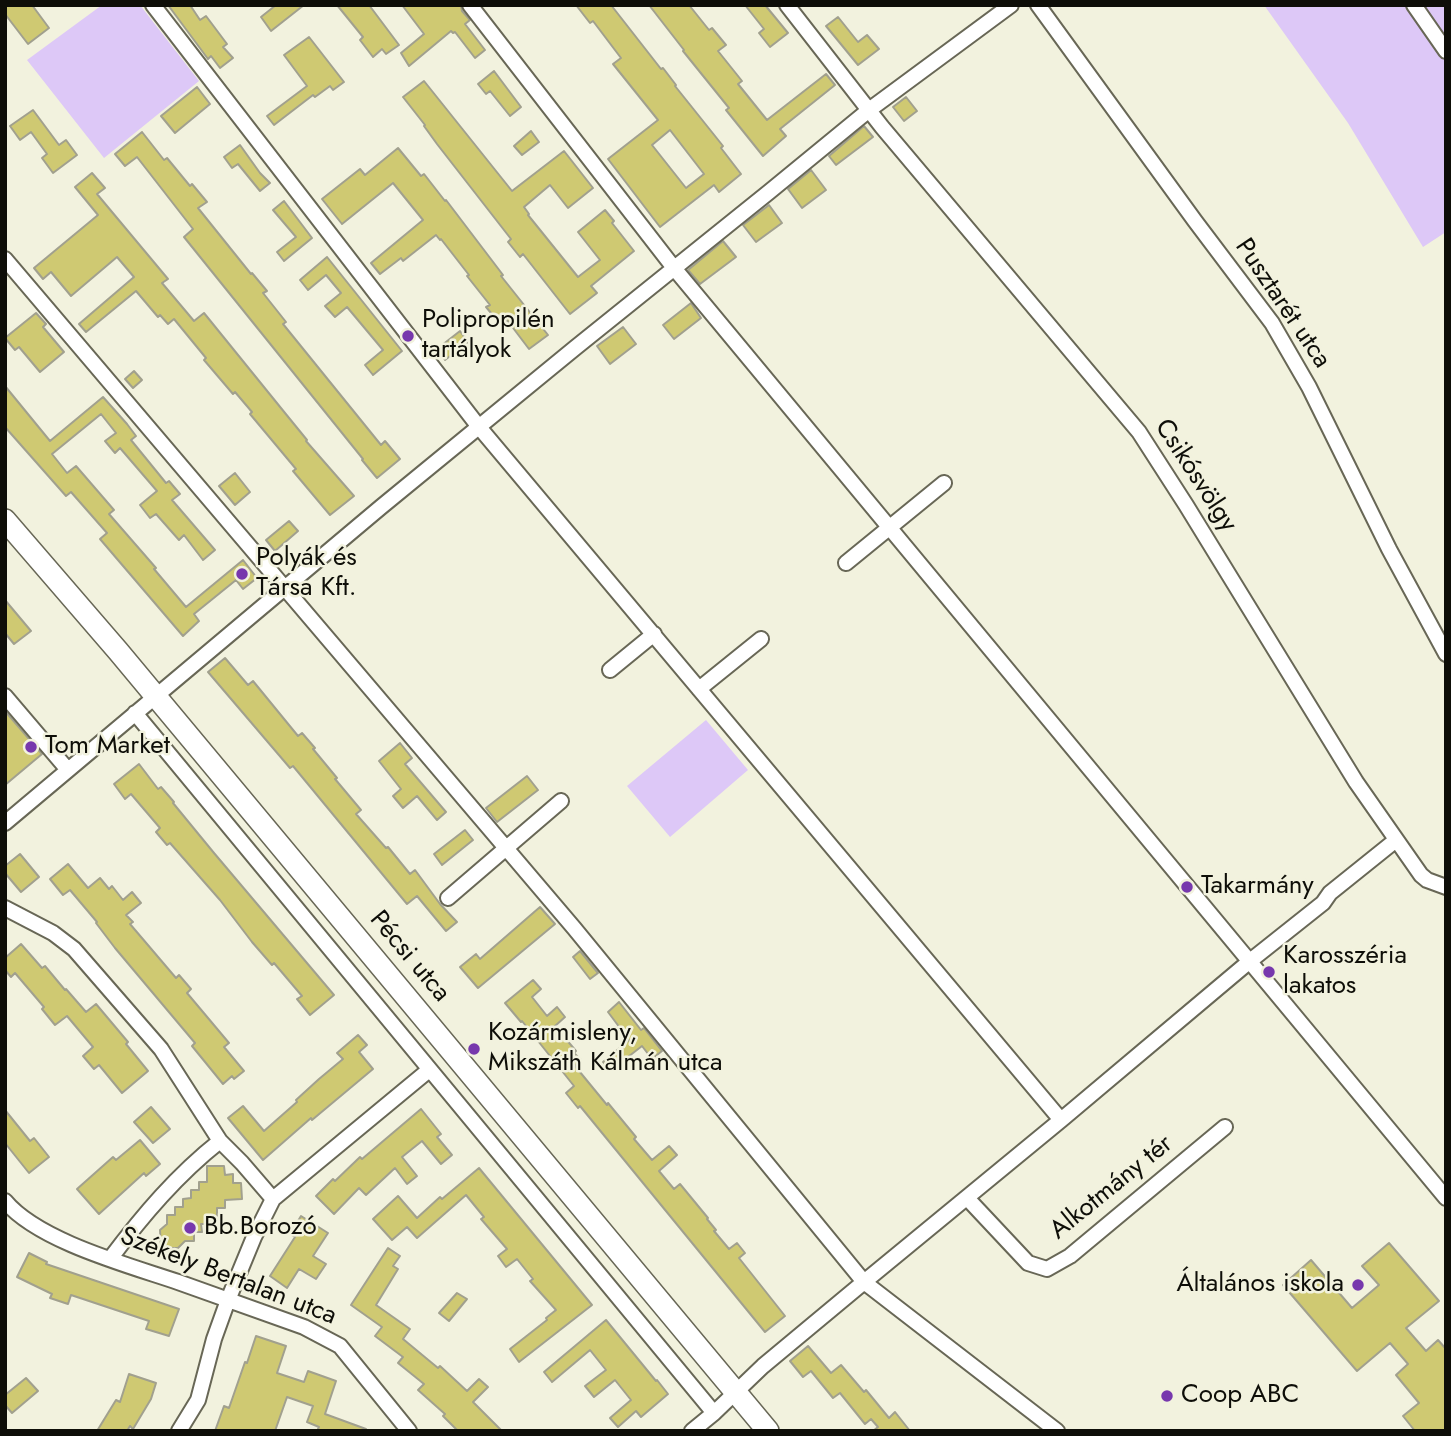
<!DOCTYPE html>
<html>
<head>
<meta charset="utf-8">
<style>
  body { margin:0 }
  #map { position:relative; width:1451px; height:1436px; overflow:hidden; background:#f2f2de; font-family:Jost,sans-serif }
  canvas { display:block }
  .frame { position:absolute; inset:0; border:7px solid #0e0e08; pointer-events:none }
</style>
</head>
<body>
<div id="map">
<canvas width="1451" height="1436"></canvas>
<div class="frame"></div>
</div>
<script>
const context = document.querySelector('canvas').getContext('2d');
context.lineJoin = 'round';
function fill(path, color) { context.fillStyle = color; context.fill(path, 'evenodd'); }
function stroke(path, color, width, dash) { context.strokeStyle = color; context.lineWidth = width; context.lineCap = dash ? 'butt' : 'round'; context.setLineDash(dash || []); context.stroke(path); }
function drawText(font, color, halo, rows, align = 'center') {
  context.font = font + ' Jost,sans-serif'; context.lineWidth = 5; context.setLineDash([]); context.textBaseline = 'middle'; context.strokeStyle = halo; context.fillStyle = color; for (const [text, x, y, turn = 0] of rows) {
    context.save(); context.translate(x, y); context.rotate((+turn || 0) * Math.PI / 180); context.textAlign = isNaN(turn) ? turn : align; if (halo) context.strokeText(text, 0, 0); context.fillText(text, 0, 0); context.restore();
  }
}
const green = new Path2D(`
  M102 5H140L199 81 104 158 27 60Z
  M1264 5H1446V232L1423 247 1348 123Z
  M706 720 748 770 670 837 627 786Z`);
const building = new Path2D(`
  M5 5H32L49 28 28 44 5 14Z
  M168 5H190L200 20 206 16 227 44 223 47 233 58 220 68 211 56 208 59Z
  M276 5H304L271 31 261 17Z
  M337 5H369L399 45 386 54 382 49 373 57 360 40 363 37Z
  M402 5H461L462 11 470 20 465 24 485 50 475 58 455 32 453 33 451 31 409 66 401 53 424 34Z
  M576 5H611L661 69 663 68 676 85 675 86 723 146 721 148 741 174 719 192 714 185 660 227 608 159 658 120 613 64 621 58 593 21 590 23ZM670 130 704 174 686 188 652 145Z
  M649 5H689L709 30 712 28 726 45 718 51 742 81 738 84 767 120 826 74 835 85 780 129 786 136 763 156 726 110 729 108 683 51 684 50Z
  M745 5H765L788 33 770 47 759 33 764 29Z
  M838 17 858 42 867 35 879 49 858 65 826 26Z
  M309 37 344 82 333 90 330 86 315 97 313 95 274 125 267 116 307 86 284 55Z
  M494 71 521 107 510 116 490 91 486 94 478 84Z
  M424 81 512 191 564 151 593 188 568 208 550 185 524 207 529 214 528 215 578 277 600 260 578 232 605 210 614 221 612 223 634 251 591 286 597 293 570 314 523 254 520 257 508 242 511 239 437 144 424 126 425 125 403 97Z
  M197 87 210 104 175 133 161 116Z
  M906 97 917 111 904 121 893 107Z
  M33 110 59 145 66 140 77 155 53 173 42 158 47 154 31 132 20 140 10 126Z
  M864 126 873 137 836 165 829 156Z
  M531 131 539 142 522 155 514 146Z
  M142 132 164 160 167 158 190 186 192 184 207 202 198 208 251 274 252 273 267 291 263 293 286 322 283 324 381 445 385 441 400 459 377 478 362 460 363 459 184 237 193 229 137 157 125 166 115 154Z
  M240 145 260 173 270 183 260 191 238 164 232 168 224 157Z
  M398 148 421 176 424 174 445 201 446 200 503 275 501 276 548 335 529 349 507 320 501 325 486 307 490 305 467 276 469 275 441 239 440 240 436 235 403 261 401 258 380 274 371 263 423 220 393 183 342 224 322 199 360 169 365 175Z
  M811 170 826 190 802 208 788 189Z
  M92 173 105 188 97 194 168 279 162 283 194 321 204 313 285 413 307 440 306 441 354 496 330 515 293 471 296 469 250 414 252 412 235 392 233 394 204 360 206 358 174 319 168 324 160 315 158 317 136 291 86 332 79 324 134 277 117 257 71 296 51 272 43 279 34 268 98 215 75 187Z
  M284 201 312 238 284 261 277 252 296 237 273 210Z
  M769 205 782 223 756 242 743 225Z
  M723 241 736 257 700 284 688 270Z
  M327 257 402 351 373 375 365 365 383 350 347 307 335 317 325 306 341 293 326 275 308 290 300 280Z
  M691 303 701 318 674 339 663 325Z
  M36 313 46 324 43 327 64 352 40 372 19 347 15 350 5 338Z
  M623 327 636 344 610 364 597 346Z
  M460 331 468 342 445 360 437 349Z
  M134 371 142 380 133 388 125 379Z
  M5 386 50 441 103 397 127 424 136 436 131 440 166 483 169 481 180 494 172 500 215 550 203 560 184 535 179 540 156 514 150 518 140 505 157 491 120 448 115 453 105 441 116 433 101 414 52 454 67 473 76 466 114 510 109 514 156 568 154 569 186 607 243 560 257 578 243 589 236 580 194 614 199 621 183 636 100 539 107 533 71 492 66 496 5 427Z
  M235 473 250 492 235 505 219 486Z
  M289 521 298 531 275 551 266 540Z
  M5 600 31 631 14 644 5 633Z
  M225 658 248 685 253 681 298 736 302 733 315 748 313 749 337 778 335 779 361 810 356 814 386 848 388 847 410 874 415 870 440 904 457 922 446 931 417 896 407 904 293 766 290 768 208 672Z
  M5 711 42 754 5 785Z
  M400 743 412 758 405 764 446 812 437 820 417 796 403 808 393 796 401 789 379 761Z
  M139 764 158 789 161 787 174 802 173 803 214 853 334 995 310 1015 297 999 302 996 274 963 272 965 252 942 220 900 170 843 167 845 156 832 160 828 131 794 125 799 114 784Z
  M527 776 538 790 497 822 486 808Z
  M465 830 473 840 442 865 434 854Z
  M20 854 39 877 21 892 5 873V866Z
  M68 864 88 888 100 878 109 889 112 886 123 900 132 892 141 903 126 915 133 922 130 924 176 978 179 975 191 989 187 993 229 1043 224 1047 244 1071 234 1079 232 1076 223 1084 192 1046 195 1043 115 948 96 923 97 922 70 890 63 895 50 879Z
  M540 907 555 924 478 988 460 967 476 954 480 959Z
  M21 944 42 968 45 966 65 990 66 989 86 1012 96 1004 128 1042 126 1044 148 1071 122 1093 99 1065 94 1069 83 1056 93 1047 67 1016 55 1025 42 1009 44 1007 15 973 11 977 5 970V958Z
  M580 951 598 973 590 979 573 957Z
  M533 980 541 989 532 997 547 1016 557 1007 565 1017 555 1026 576 1051 574 1053 581 1060 575 1066 607 1105 608 1103 636 1137 634 1139 652 1160 669 1146 677 1155 659 1171 674 1189 680 1184 708 1218 707 1219 716 1230 714 1231 729 1249 737 1243 745 1253 739 1258 785 1316 765 1332 580 1106 578 1108 566 1093 574 1086 522 1021 521 1022 505 1003Z
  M619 1002 641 1030 644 1028 662 1051 652 1059 642 1046 610 1071 603 1062 629 1040 608 1012Z
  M358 1035 367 1045 359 1052 373 1069 312 1120 311 1118 263 1160 228 1118 243 1106 264 1131 297 1102 296 1100 319 1079 343 1059 337 1053Z
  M151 1107 170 1129 153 1143 134 1122Z
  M421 1109 441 1134 437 1137 452 1155 441 1164 422 1141 402 1157 417 1176 407 1184 395 1168 366 1195 359 1188 334 1214 316 1196 333 1179 335 1181 360 1157 362 1159Z
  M5 1110 30 1141 34 1138 49 1157 29 1173 5 1143Z
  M140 1140 160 1164 146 1176 144 1173 99 1214 77 1189 113 1157 116 1160Z
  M207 1166H224L225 1175 233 1174V1183H241L242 1199 225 1200V1208H217V1216H209L210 1224H201L202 1232H194V1241H185L178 1248H161L160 1230 167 1224V1215H175V1207H183V1199L191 1198V1190H199V1182H207Z
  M479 1168 592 1305 519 1362 510 1349 547 1320 546 1318 556 1310 530 1281 533 1279 517 1259 506 1267 498 1256 507 1249 481 1219 484 1217 466 1195 417 1238 407 1227 392 1240 373 1219 398 1196 417 1218 440 1197 442 1199Z
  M301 1216 328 1233 313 1256 326 1264 316 1279 299 1269 287 1288 270 1276 295 1237 290 1234Z
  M1389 1243 1439 1301 1406 1328 1426 1351 1438 1340 1446 1349V1431H1415L1403 1416 1419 1403 1396 1375 1408 1364 1390 1343 1357 1371 1283 1285 1311 1260 1352 1308 1379 1285 1362 1266Z
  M388 1248 400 1256 393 1266 398 1269 376 1305 410 1329 403 1339 438 1368 440 1366 467 1391 479 1379 488 1387 473 1402 502 1431H458L443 1416 445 1414 418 1390 424 1384 398 1363 403 1357 375 1336 382 1327 351 1305Z
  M29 1253 47 1262 46 1264 179 1309 169 1336 146 1329 149 1321 71 1295 68 1304 50 1298 52 1294 17 1277Z
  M457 1293 467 1299 449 1321 439 1313Z
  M606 1320 656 1381 657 1380 668 1394 641 1417 636 1411 618 1427 610 1418 631 1400 615 1380 594 1397 585 1386 606 1370 590 1350 552 1382 544 1372Z
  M256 1336 286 1346 277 1373 304 1382 308 1371 336 1381 325 1414 366 1429 365 1431H317L319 1427 307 1422 313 1406 287 1397 275 1431H215L224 1406 229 1408 245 1362 247 1363Z
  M808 1346 831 1373 841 1365 864 1392 866 1390 889 1418 895 1412 910 1431H873L878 1427 871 1419 865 1424 840 1393 833 1398 811 1371 803 1377 790 1361Z
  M129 1374 156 1383 151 1399 133 1429 130 1426 127 1431H97L116 1400 120 1402Z
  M26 1378 38 1391 12 1413 5 1405V1395Z`);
const minor = new Path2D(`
  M153 5 479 427 1061 1120
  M470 5 674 268 1446 1198
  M787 5 882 127 1139 432 1186 505 1356 782 1421 875 1427 880 1446 887
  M1038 5 1195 221 1272 323 1309 387 1389 549 1446 654
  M1414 5 1446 51
  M5 259 574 928 864 1282 1057 1431
  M846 563 944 483
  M610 670 654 634
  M699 689 761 639
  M5 696 68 770
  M135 713 714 1413
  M5 823 381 507 575 348 769 192 869 110 1011 5
  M448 898 561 801
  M5 908 53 933 74 949 161 1049 220 1141 242 1163 273 1199
  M967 1198 1028 1263 1047 1269 1070 1256 1225 1127
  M5 1201C38 1241 128 1265 178 1282 220 1297 262 1312 304 1327L340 1346 409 1431
  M110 1259C143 1215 177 1175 220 1141
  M179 1431 198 1400 214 1339 228 1300 254 1237 273 1199 429 1070
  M692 1431 714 1413 763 1366 864 1282 1061 1120 1250 961 1323 903 1330 893 1396 840`);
const secondary = new Path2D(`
  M5 520 118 651 768 1431`);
const markers = [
  [408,336,7,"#7738ad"],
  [242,574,7,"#7738ad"],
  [31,747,7,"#7738ad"],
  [1187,887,7,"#7738ad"],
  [1269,972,7,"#7738ad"],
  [474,1049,7,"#7738ad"],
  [190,1228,7,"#7738ad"],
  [1358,1285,7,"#7738ad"],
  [1167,1396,7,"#7738ad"]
];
const streetNames = [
  ["Pusztarét utca",1282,304,56],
  ["Csikósvölgy",1195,476,57],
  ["Pécsi utca",409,957,50],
  ["Alkotmány tér",1112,1188,-39],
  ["Székely Bertalan utca",228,1277,21]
];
const poiNames = [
  ["Polipropilén",422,321],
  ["tartályok",422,351],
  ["Polyák és",256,559],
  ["Társa Kft.",256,589],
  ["Tom Market",45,747],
  ["Takarmány",1201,887],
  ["Karosszéria",1283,957],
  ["lakatos",1283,987],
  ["Kozármisleny,",488,1034],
  ["Mikszáth Kálmán utca",488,1064],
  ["Bb.Borozó",204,1228],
  ["Általános iskola",1344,1285,"right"],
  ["Coop ABC",1181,1396]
];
fill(green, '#ddc8f7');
fill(building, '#cfc972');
stroke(building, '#a1a08e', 2);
stroke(minor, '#686756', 18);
stroke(secondary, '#686756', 24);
stroke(minor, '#fff', 14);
stroke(secondary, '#fff', 21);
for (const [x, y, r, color] of markers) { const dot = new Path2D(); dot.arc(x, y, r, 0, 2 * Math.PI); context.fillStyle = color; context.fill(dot); stroke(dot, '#f2f2de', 2.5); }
drawText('26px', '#0e0e08', '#f2f2de', streetNames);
drawText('26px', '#0e0e08', '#f2f2de', poiNames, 'left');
</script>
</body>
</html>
